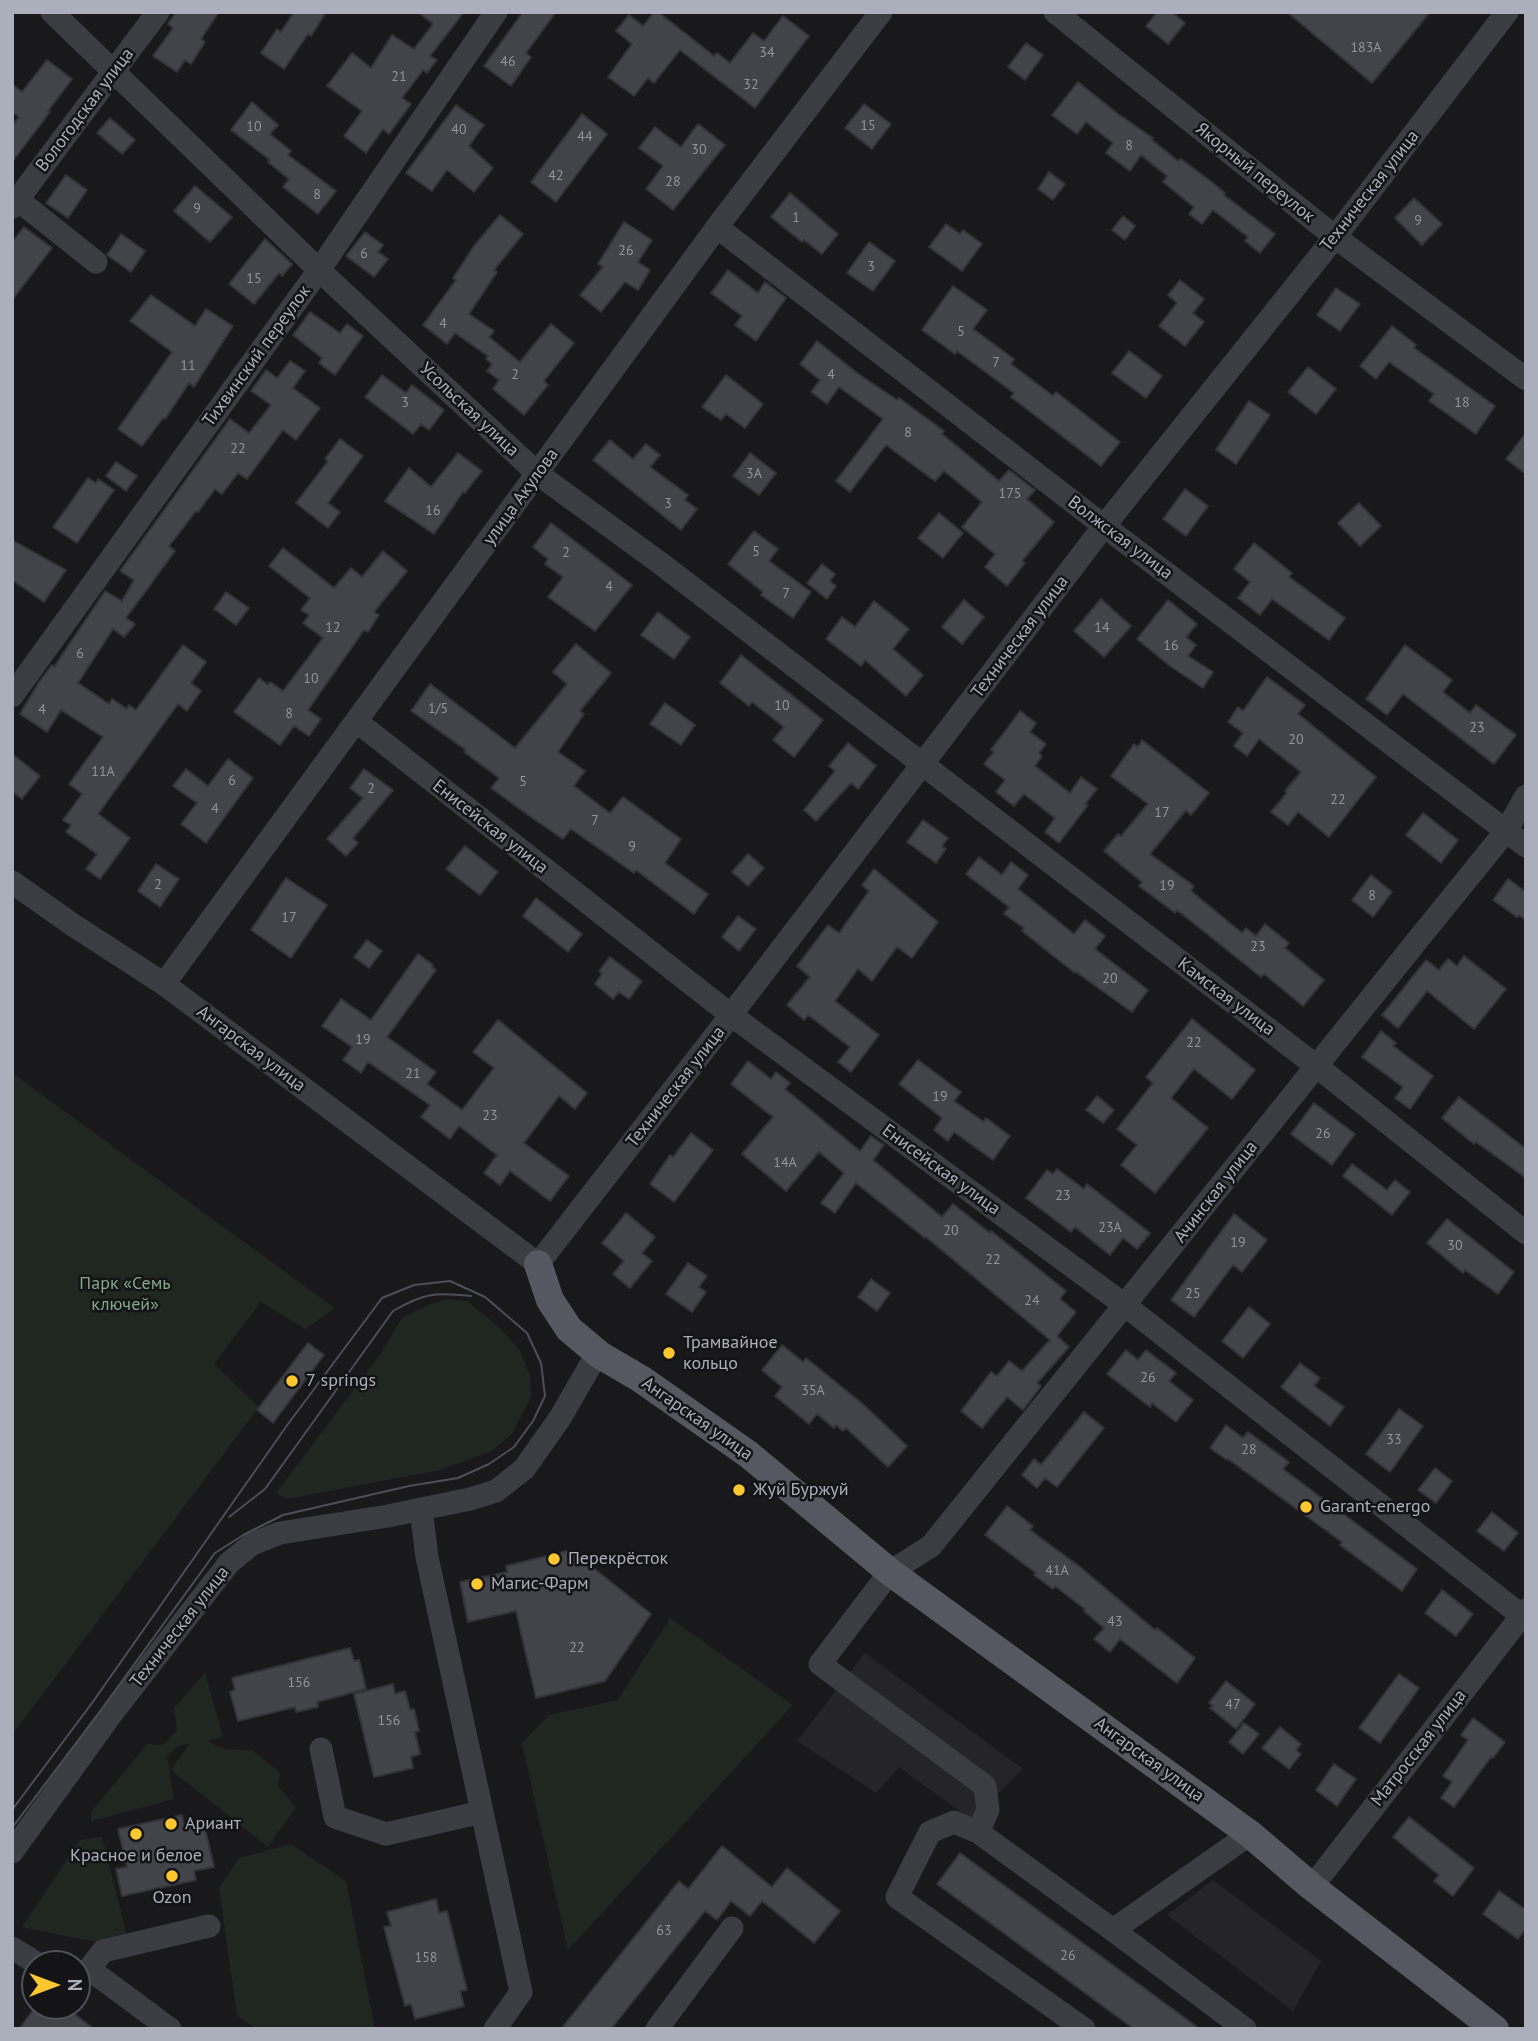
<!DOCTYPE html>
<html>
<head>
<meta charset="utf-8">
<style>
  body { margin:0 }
  #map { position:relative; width:1538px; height:2041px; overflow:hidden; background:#19191c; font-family:"PT Sans",sans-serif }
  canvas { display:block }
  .frame { position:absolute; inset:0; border:14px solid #abafbc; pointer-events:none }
  .north { position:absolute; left:21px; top:1950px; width:70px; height:70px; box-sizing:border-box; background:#141417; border:2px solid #505259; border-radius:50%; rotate:90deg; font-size:19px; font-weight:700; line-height:28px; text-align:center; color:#abafbc }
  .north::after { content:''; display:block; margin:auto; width:24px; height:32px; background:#fdc730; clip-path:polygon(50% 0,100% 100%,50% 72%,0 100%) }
</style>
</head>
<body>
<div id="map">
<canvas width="1538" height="2041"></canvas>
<div class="frame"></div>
<div class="north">N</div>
</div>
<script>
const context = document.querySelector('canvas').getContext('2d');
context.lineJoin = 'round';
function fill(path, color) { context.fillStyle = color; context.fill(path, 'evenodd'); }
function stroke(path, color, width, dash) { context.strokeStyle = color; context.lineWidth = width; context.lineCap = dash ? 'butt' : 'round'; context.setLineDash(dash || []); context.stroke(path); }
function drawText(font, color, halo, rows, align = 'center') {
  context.font = font + ' "PT Sans",sans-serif'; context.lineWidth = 5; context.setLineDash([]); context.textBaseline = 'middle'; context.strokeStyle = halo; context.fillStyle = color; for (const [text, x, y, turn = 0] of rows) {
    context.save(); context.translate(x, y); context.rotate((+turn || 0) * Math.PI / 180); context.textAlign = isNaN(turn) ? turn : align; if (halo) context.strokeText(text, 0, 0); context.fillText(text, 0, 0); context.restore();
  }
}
const built = new Path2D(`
  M865 1653 1023 1769 972 1820 899 1767 876 1793 797 1741Z
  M1213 1880 1321 1961 1293 2011 1167 1915Z`);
const green = new Path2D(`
  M12 1073 335 1308 305 1329 261 1302 214 1364 259 1407 12 1735Z
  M447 1299 467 1301 500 1328 519 1349 530 1375 531 1397 512 1434 492 1451 440 1470 287 1499 276 1493 381 1353 402 1318 428 1305Z
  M670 1618 793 1705 568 1950 522 1743 549 1715 618 1700Z
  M205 1673 223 1737 207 1741 224 1749 252 1750 280 1773 278 1786 296 1807 268 1847 171 1770 189 1744 178 1746 167 1756 174 1799 91 1821V1812L147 1744 163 1745 177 1730 174 1708Z
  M102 1837 127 1935 100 1943 22 1927 80 1840Z
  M291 1844 346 1881 375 2029H257L237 2016 219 1888 239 1858Z`);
const building = new Path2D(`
  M176 12H219L201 39 205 42 191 64 185 60 177 72 153 56 173 28 168 24Z
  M294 12H326L311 36 308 34 284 69 261 53 277 29 281 32Z
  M418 12H464L430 56 437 60 427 73 423 70 402 98 411 104 389 134 383 129 366 153 344 136 362 111 327 86 352 53 371 68 392 35 414 49 433 24Z
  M523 12H556L526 53 531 57 511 86 484 66Z
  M654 12H658L714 56 717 53 730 63 753 33 764 41 783 16 809 36 755 108 680 50 654 83 648 78 634 96 608 77 632 44 616 31 629 15 643 26Z
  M1157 12H1172L1185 23 1168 44 1146 26Z
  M1287 12H1430L1372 83Z
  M1026 43 1043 55 1025 80 1008 67Z
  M47 60 72 79 48 111 50 112 12 162V126L19 117 12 112V84L22 92Z
  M1078 82 1118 114 1153 138 1152 140 1178 161 1181 159 1213 183 1225 193 1224 195 1275 234 1260 253 1245 241 1248 237 1213 210 1202 224 1189 214 1194 207 1163 182 1167 176 1141 155 1130 171 1106 153 1113 143 1086 122 1077 134 1052 115Z
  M252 102 278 125 270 134 291 151 288 155 336 191 318 214 283 187 289 179 268 162 270 160 231 130Z
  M864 104 891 124 872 149 845 128Z
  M456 105 484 125 469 146 493 168 474 192 447 170 432 191 406 173Z
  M582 114 607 134 556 202 531 182Z
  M110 118 135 140 122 154 97 133Z
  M698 124 725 145 673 210 646 189 663 166 639 148 655 127 681 147Z
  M1049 172 1065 184 1053 200 1038 189Z
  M66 175 87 190 68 218 46 203Z
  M195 186 232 217 210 242 174 211Z
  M790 193 838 234 822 254 804 240 802 242 771 217Z
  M1414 198 1442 224 1422 245 1395 218Z
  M500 215 523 234 494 270 497 272 469 314 494 331 489 337 520 362 551 324 574 343 544 381 548 385 524 415 493 389 499 380 487 371 492 364 486 359 488 356 455 333 447 344 423 325 456 280 453 278 474 246Z
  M1123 216 1135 226 1125 240 1112 230Z
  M624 222 652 240 638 262 650 270 638 290 625 282 601 312 580 295 603 267 598 264Z
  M946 224 960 234 963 230 982 244 962 271 929 247Z
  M24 227 52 248 12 300V242Z
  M365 232 383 245 378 252 388 259 374 277 346 256Z
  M121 234 145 251 131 272 107 255Z
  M265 239 292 264 282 276 279 273 254 304 229 284Z
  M869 242 895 261 873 291 847 273Z
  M728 270 758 293 765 282 786 298 756 341 735 325 742 316 711 293Z
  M1180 280 1204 299 1193 313 1204 322 1185 346 1159 326 1177 303 1168 295Z
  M953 286 987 310 973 329 1014 359 1011 364 1053 396 1056 392 1120 442 1101 466 1011 397 1014 393 957 351 955 354 922 330Z
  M1336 288 1360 304 1340 331 1317 315Z
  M151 295 195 326 206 309 233 326 194 387 189 383 165 419 163 418 142 446 118 429 172 352 130 321Z
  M310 312 340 333 347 324 363 336 335 375 319 363 322 358 293 335Z
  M1392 326 1416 345 1414 348 1495 406 1476 434 1429 401 1434 394 1389 362 1376 379 1360 366Z
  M817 341 857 373 897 400 899 398 944 431 942 434 999 481 1009 470 1035 490 1027 499 1054 522 1022 561 1025 563 1007 586 985 567 995 554 962 527 982 502 944 471 935 481 886 445 850 492 836 481 883 419 839 387 827 404 811 392 820 380 800 364Z
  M1129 351 1162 376 1146 398 1112 373Z
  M290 361 305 371 293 388 320 408 296 440 283 430 247 479 238 473 222 494 215 489 198 512 196 511 169 546 175 551 126 618 135 624 124 637 113 629 78 683 109 704 112 699 127 709 129 705 136 710 183 645 206 662 191 683 201 691 187 711 178 704 98 814 130 838 100 879 86 869 97 854 66 832 71 825 63 820 82 794 69 784 103 737 61 710 47 732 20 714 39 682 52 665 54 667 105 591 122 601 134 580 120 571 230 419 249 433 271 405 251 391 266 370 277 378Z
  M1308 367 1336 389 1316 414 1288 392Z
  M382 375 406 393 412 385 444 410 429 430 421 424 413 434 365 397Z
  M726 375 763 404 745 428 726 414 721 420 702 407Z
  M1249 401 1270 415 1236 464 1216 450Z
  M1526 433V474L1506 459Z
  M340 439 363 456 328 503 340 512 328 528 296 503 328 461 325 459Z
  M610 440 633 459 646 444 660 455 650 467 688 495 685 500 697 509 681 530 593 460Z
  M458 453 482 471 465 493 463 492 434 534 385 501 409 468 431 487Z
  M750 453 776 473 759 495 733 476Z
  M116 462 137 476 126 491 106 476Z
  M88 478 96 483 98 479 114 490 77 543 53 527Z
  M1185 489 1208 506 1186 536 1163 519Z
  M1359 503 1381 526 1360 546 1338 523Z
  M939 513 963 533 943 558 918 538Z
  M551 523 632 585 595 631 548 597 563 577 545 564 548 559 533 547Z
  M754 531 778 549 769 561 811 592 793 618 761 595 763 592 728 564Z
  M12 540 66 570 44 602 12 580Z
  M1254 543 1292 573 1289 577 1345 618 1329 640 1272 599 1260 615 1238 598 1250 582 1234 569Z
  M283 548 334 588 351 568 362 577 383 551 407 571 374 612 379 615 368 632 364 630 308 710 321 719 309 736 294 726 280 745 234 712 259 678 268 685 270 682 283 691 323 638 303 623 309 615 301 610 310 598 269 566Z
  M822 564 835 574 830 581 836 586 827 599 807 583Z
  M226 592 249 608 236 625 214 609Z
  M1101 599 1131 626 1104 657 1074 631Z
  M964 600 984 617 962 644 942 627Z
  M1168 600 1197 624 1186 637 1196 645 1188 656 1213 672 1203 688 1170 666 1137 639Z
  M874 601 909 629 893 649 923 675 906 696 865 660 861 666 826 639 842 617 855 627Z
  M658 612 690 637 674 659 641 635Z
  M576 644 611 673 580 711 584 714 558 752 585 771 574 786 610 813 623 797 681 839 665 863 708 894 694 914 636 870 634 873 571 829 563 839 528 815 491 788 499 778 464 752 466 750 411 711 430 684 515 748 567 684 553 672Z
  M1405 645 1452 680 1443 692 1470 713 1476 705 1516 735 1494 764 1403 694 1387 715 1366 699Z
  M741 655 823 720 794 757 773 740 784 727 752 702 749 706 720 683Z
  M1267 677 1305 705 1298 714 1376 777 1329 837 1298 812 1288 825 1271 812 1287 793 1285 791 1301 772 1259 739 1247 756 1234 746 1243 733 1228 722 1238 707 1243 711Z
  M665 703 695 725 681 745 650 724Z
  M1020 711 1036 723 1030 732 1046 744 1039 753 1042 756 1035 766 1070 793 1081 777 1097 789 1085 804 1088 805 1059 843 1045 832 1055 818 1024 794 1014 806 996 792 1005 780 984 764 994 752 991 750Z
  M1142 740 1209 793 1191 815 1186 810 1150 854 1194 886 1191 891 1242 933 1246 928 1256 936 1265 924 1289 943 1285 948 1324 980 1303 1006 1264 974 1261 977 1177 910 1175 913 1139 886 1142 882 1104 851 1118 834 1121 836 1148 804 1111 776 1134 744 1138 747Z
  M848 743 876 766 858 789 851 783 816 821 804 810 835 771 829 766Z
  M12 754 40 776 22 799 12 791Z
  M228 759 253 778 206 843 181 824 197 803 173 786 186 769 208 786Z
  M364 769 393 790 353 838 358 843 346 856 327 839 363 798 350 788Z
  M1423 813 1458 840 1441 863 1406 835Z
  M923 820 948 838 942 846 946 849 936 863 907 842Z
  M465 846 498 872 480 895 446 869Z
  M748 854 764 868 748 886 732 872Z
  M979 857 1002 875 1011 862 1028 875 1018 889 1074 934 1085 920 1105 936 1095 949 1148 990 1132 1012 1076 972 1075 973 1022 931 1024 928 1004 914 1009 907 966 874Z
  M156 864 179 879 160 907 138 891Z
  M874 869 938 922 912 958 897 947 872 981 858 969 835 1001 879 1035 851 1072 838 1062 850 1047 808 1015 804 1020 787 1005 810 977 797 966 828 925 839 933 869 891 862 885Z
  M1371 875 1392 892 1373 917 1352 900Z
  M286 878 327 905 291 958 251 930Z
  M1508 879 1526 892V920L1519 915 1517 917 1493 900Z
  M536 898 582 934 568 952 523 916Z
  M738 916 756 929 739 951 722 937Z
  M367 940 382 951 369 968 354 957Z
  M418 954 433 965 432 967 436 970 387 1037 436 1072 427 1084 462 1110 494 1068 473 1052 498 1020 587 1093 575 1109 559 1096 524 1143 569 1176 550 1201 510 1171 500 1185 484 1173 497 1155 459 1126 450 1139 421 1117 430 1105 368 1062 361 1073 343 1060 352 1047 322 1026 341 999 371 1020Z
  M1464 956 1506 989 1474 1029 1427 991 1398 1028 1382 1015 1426 960 1439 970 1448 959 1457 966Z
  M610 957 642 981 629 999 619 992 613 999 595 984 602 974 599 971Z
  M1192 1019 1255 1070 1232 1099 1194 1069 1171 1098 1208 1128 1155 1193 1121 1165 1137 1145 1117 1129 1153 1083 1146 1077Z
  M1381 1031 1396 1043 1393 1046 1433 1076 1410 1109 1395 1098 1403 1087 1362 1057Z
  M918 1060 961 1092 954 1101 984 1122 986 1118 1010 1136 993 1160 954 1132 948 1141 934 1130 942 1118 899 1084Z
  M748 1061 771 1079 776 1072 790 1083 785 1089 860 1151 871 1136 884 1145 873 1160 942 1217 953 1204 990 1233 991 1231 1066 1291 1060 1299 1076 1312 1057 1336 1069 1347 1037 1383 1041 1386 1023 1410 1007 1397 982 1428 961 1411 991 1372 997 1376 1009 1361 1022 1371 1050 1340 926 1237 925 1238 856 1183 835 1213 821 1203 844 1173 819 1152 786 1191 742 1154 773 1117 731 1084Z
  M1097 1096 1114 1110 1103 1123 1086 1110Z
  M1459 1097 1526 1149V1178L1476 1142 1474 1144 1442 1118Z
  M1314 1103 1355 1134 1332 1165 1291 1134Z
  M691 1133 713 1150 674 1202 650 1184 670 1155 673 1157Z
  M1352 1164 1387 1190 1395 1180 1410 1192 1392 1215 1343 1176Z
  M1057 1169 1084 1189 1087 1184 1150 1233 1137 1249 1123 1238 1110 1255 1075 1227 1071 1232 1026 1198 1047 1170 1053 1174Z
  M626 1213 655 1237 642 1253 652 1261 630 1288 613 1274 624 1261 602 1243Z
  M1234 1214 1267 1240 1242 1272 1233 1265 1194 1317 1171 1300Z
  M1447 1219 1514 1272 1498 1294 1465 1270 1463 1273 1427 1243Z
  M688 1263 707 1276 699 1287 706 1292 692 1312 666 1294Z
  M871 1279 890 1293 877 1311 858 1297Z
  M1249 1307 1270 1324 1243 1358 1222 1341Z
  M308 1343 324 1355 273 1423 257 1410Z
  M782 1345 803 1362 806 1358 864 1405 907 1446 888 1467 846 1428 843 1431 836 1425 834 1428 817 1414 809 1424 775 1396 782 1387 762 1370Z
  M1126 1350 1138 1360 1146 1350 1176 1373 1169 1381 1193 1400 1176 1422 1152 1403 1150 1407 1107 1374Z
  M1300 1363 1320 1378 1314 1386 1344 1407 1330 1426 1281 1387Z
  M1399 1409 1423 1426 1390 1472 1366 1454Z
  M1084 1412 1104 1428 1057 1487 1045 1478 1037 1488 1022 1475 1034 1459 1041 1465Z
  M1226 1425 1243 1438 1248 1432 1289 1462 1283 1469 1417 1569 1402 1591 1340 1545 1342 1542 1228 1459 1227 1460 1210 1448Z
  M1435 1468 1452 1481 1436 1503 1418 1490Z
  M1007 1506 1033 1526 1030 1530 1080 1567 1155 1630 1157 1628 1195 1658 1177 1683 1120 1639 1110 1652 1094 1639 1104 1628 1084 1611 1085 1609 1055 1586 1053 1589 1034 1575 1036 1573 985 1535Z
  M1492 1512 1518 1533 1504 1551 1477 1531Z
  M571 1550 651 1614 605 1681 536 1698 516 1611 468 1622 460 1582 507 1572 506 1566Z
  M1442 1590 1473 1614 1456 1636 1425 1613Z
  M350 1648 354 1661 359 1660 366 1689 317 1702 318 1707 296 1712 295 1707 238 1721 230 1692 235 1690 232 1678Z
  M1399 1674 1419 1688 1380 1743 1359 1728Z
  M1226 1681 1255 1704 1236 1729 1210 1708 1213 1706 1209 1703Z
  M393 1684 395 1694 405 1691 410 1710 414 1709 419 1731 415 1732 420 1754 411 1757 413 1768 374 1777 354 1694Z
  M1473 1718 1505 1742 1493 1758 1491 1757 1454 1807 1441 1798 1452 1782 1443 1776 1468 1740 1461 1735Z
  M1244 1723 1259 1734 1243 1754 1229 1742Z
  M1280 1727 1301 1744 1296 1750 1301 1754 1289 1769 1262 1748Z
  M1334 1764 1356 1779 1337 1806 1316 1790Z
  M182 1815 184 1825 203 1820 214 1867 194 1871 196 1880 122 1896 116 1869 127 1867 118 1829Z
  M1409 1817 1474 1868 1453 1896 1434 1881 1439 1875 1393 1837Z
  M722 1846 772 1887 787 1868 840 1911 814 1943 762 1901 750 1916 731 1901 717 1920 705 1911 611 2029H561L679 1881 688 1889Z
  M960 1853 1200 2029H1134L937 1884Z
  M1499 1891 1526 1910V1928L1518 1939 1483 1914Z
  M436 1899 439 1913 447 1911 467 1990 460 1991 464 2006 415 2019 411 2004 405 2006 384 1927 391 1926 387 1912Z
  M36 2006H64L94 2029H19Z`);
const minor = new Path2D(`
  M52 12 319 270 538 474 660 563 1315 1065 1526 1233
  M1055 12 1335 237 1526 379
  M18 200 96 262
  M12 207 158 12
  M717 227 1104 526 1526 846
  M12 696 319 270 496 12
  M356 721 731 1015 1126 1306 1526 1619
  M12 882 73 925 164 984 538 1264 731 1015 1104 526 1335 237 1507 12
  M164 984 717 227 881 12
  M421 1509 427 1557 521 1992 495 2029
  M321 1749 335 1817 386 1834 482 1812
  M978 1832 954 1822 930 1832 897 1897 1084 2029
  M12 1852 110 1716 229 1563 252 1544 280 1533 388 1516 470 1499 496 1491 524 1469 560 1418 590 1366 600 1355
  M1312 1887 1526 1610
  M1113 1930 1250 1834
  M12 1948 38 1964
  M89 1969 170 2029
  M77 1985 103 1951 209 1926
  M657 2029 732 1928
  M1245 2029 1113 1930 978 1832 988 1810 985 1786 820 1664 890 1572 931 1546C1124 1308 1313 1068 1506 831L1526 796`);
const major = new Path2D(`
  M538 1264 550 1300 569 1329 600 1355 641 1379 748 1454 890 1572 1250 1834 1312 1887 1495 2029`);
const tram = new Path2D(`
  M229 1517 265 1489 393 1311C424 1293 435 1292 471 1296
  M12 1810 92 1703 288 1424 382 1298 414 1285 450 1281 485 1297 527 1333 541 1363 545 1396 533 1421 514 1447 489 1464 458 1478 409 1486 283 1515 245 1534 215 1553 101 1710 12 1828`);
const markers = [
  [669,1353,7,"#fdc730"],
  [292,1381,7,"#fdc730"],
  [739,1490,7,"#fdc730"],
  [1306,1507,7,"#fdc730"],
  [554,1559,7,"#fdc730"],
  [477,1584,7,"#fdc730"],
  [171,1824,7,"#fdc730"],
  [136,1834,7,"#fdc730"],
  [172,1876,7,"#fdc730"]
];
const numberNames = [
  ["183А",1366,48],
  ["34",767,53],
  ["46",508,62],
  ["21",399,77],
  ["32",751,85],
  ["15",868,126],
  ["10",254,127],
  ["40",459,130],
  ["44",585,137],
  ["8",1129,146],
  ["30",699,150],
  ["42",556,176],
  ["28",673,182],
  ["8",317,195],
  ["9",197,209],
  ["1",796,218],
  ["9",1418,221],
  ["26",626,251],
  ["6",364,254],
  ["3",871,267],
  ["15",254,279],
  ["4",443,324],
  ["5",961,332],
  ["7",996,363],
  ["11",188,366],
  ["2",515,375],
  ["4",831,375],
  ["3",405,403],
  ["18",1462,403],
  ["8",908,433],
  ["22",238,449],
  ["3А",754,474],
  ["175",1010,494],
  ["3",668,504],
  ["16",433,511],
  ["5",756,552],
  ["2",566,553],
  ["4",609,587],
  ["7",786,594],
  ["12",333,628],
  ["14",1102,628],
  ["16",1171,646],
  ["6",80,654],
  ["10",311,679],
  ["10",782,706],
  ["1/5",438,709],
  ["4",42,710],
  ["8",289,714],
  ["23",1477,728],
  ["20",1296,740],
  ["11А",103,772],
  ["6",232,781],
  ["5",523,782],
  ["2",371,789],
  ["22",1338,800],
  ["4",215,809],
  ["17",1162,813],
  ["7",595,821],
  ["9",632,847],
  ["2",158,885],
  ["19",1167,886],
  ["8",1372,896],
  ["17",289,918],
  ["23",1258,947],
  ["20",1110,979],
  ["19",363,1040],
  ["22",1194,1043],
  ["21",413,1074],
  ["19",940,1097],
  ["23",490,1116],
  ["26",1323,1134],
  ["14А",785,1163],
  ["23",1063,1196],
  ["23А",1110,1228],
  ["20",951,1231],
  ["19",1238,1243],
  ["30",1455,1246],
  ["22",993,1260],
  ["25",1193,1294],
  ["24",1032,1301],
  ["26",1148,1378],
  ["35А",813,1391],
  ["33",1394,1440],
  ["28",1249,1450],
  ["41А",1057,1571],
  ["43",1115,1622],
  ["22",577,1648],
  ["156",299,1683],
  ["47",1233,1705],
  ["156",389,1721],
  ["63",664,1931],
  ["26",1068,1956],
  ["158",426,1958]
];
const streetNames = [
  ["Вологодская улица",85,110,-53],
  ["Якорный переулок",1255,173,39],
  ["Техническая улица",1370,191,-52],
  ["Тихвинский переулок",257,356,-54],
  ["Усольская улица",469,410,43],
  ["улица Акулова",521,497,-54],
  ["Волжская улица",1120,538,37],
  ["Техническая улица",1020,637,-53],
  ["Енисейская улица",490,827,38],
  ["Камская улица",1226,997,37],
  ["Ангарская улица",251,1049,37],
  ["Техническая улица",676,1087,-52],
  ["Енисейская улица",941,1170,36],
  ["Ачинская улица",1216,1192,-52],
  ["Ангарская улица",697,1419,35],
  ["Техническая улица",180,1627,-52],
  ["Матросская улица",1419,1748,-52],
  ["Ангарская улица",1149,1760,36]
];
const parkNames = [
  ["Парк «Семь",125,1284],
  ["ключей»",125,1305]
];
const poiNames = [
  ["Трамвайное",683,1343],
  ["кольцо",683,1364],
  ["7 springs",306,1381],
  ["Жуй Буржуй",753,1490],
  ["Garant-energo",1320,1507],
  ["Перекрёсток",568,1559],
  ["Магис-Фарм",491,1584],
  ["Ариант",185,1824],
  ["Красное и белое",136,1856,"center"],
  ["Ozon",172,1898,"center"]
];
fill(built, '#252529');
fill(green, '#1f2720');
fill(building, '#434449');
stroke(building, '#333338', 2);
stroke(minor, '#3c3c43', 23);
stroke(major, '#565760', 28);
stroke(tram, '#4d4e56', 2);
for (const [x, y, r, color] of markers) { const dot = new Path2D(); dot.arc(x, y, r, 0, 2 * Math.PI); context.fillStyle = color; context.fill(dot); stroke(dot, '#141417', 2.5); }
drawText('14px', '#91949f', null, numberNames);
drawText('18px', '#abafbc', '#141417', streetNames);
drawText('18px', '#81a886', '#141417', parkNames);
drawText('18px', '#abafbc', '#141417', poiNames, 'left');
</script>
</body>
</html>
